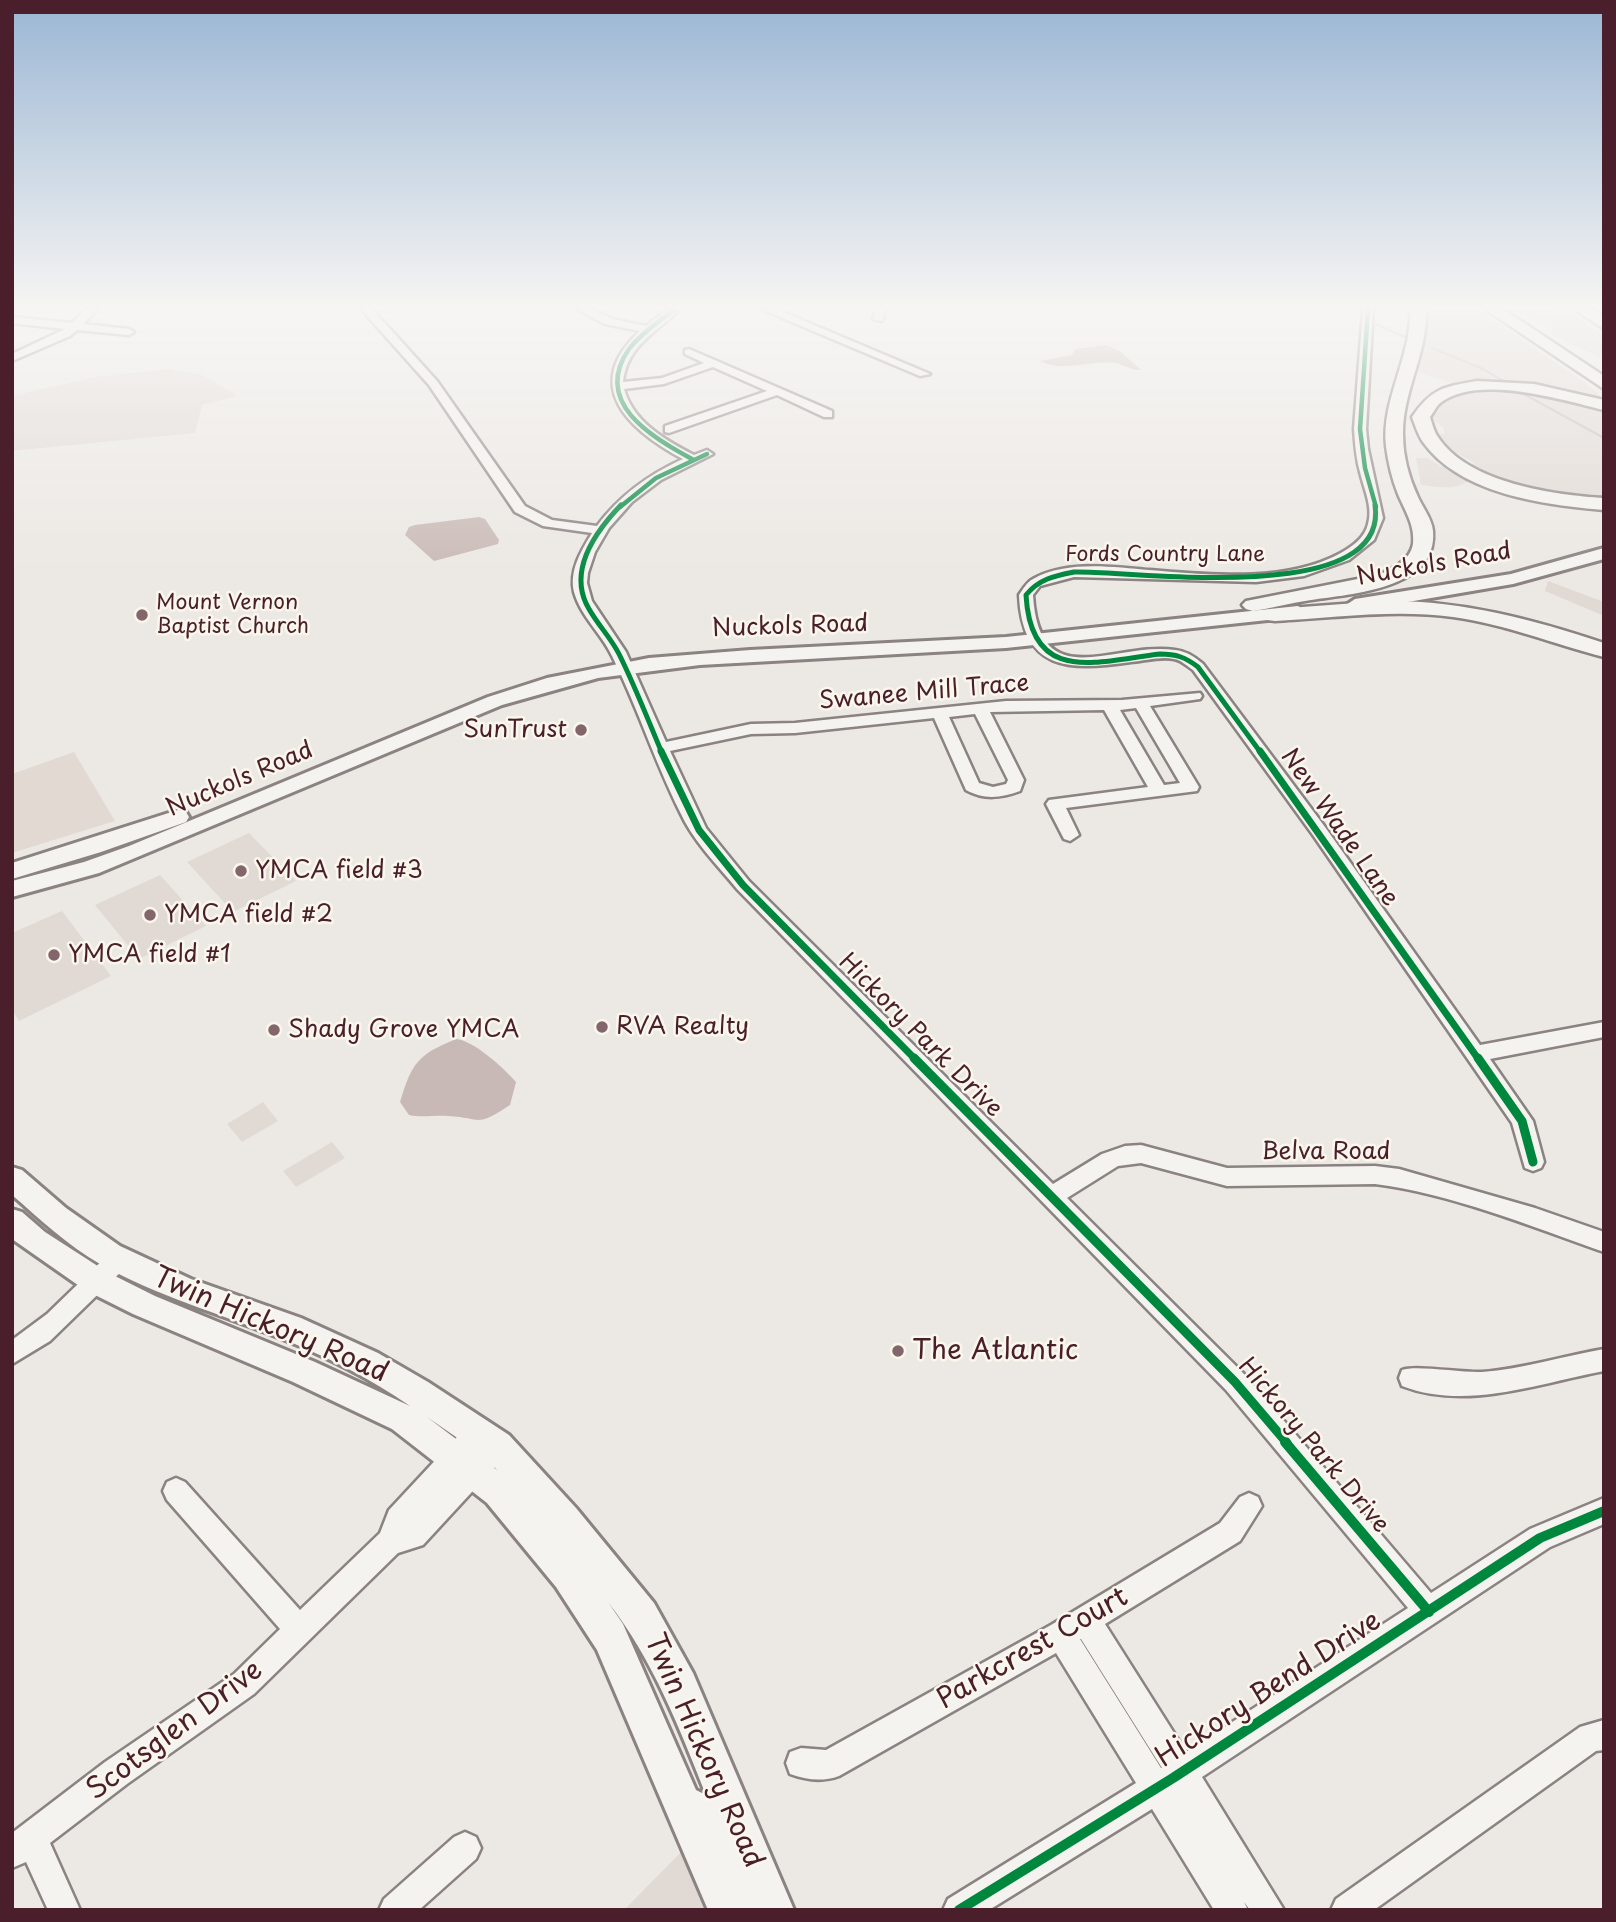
<!DOCTYPE html>
<html>
<head>
<meta charset="utf-8">
<style>
  body { margin:0 }
  #map { position:relative; width:1616px; height:1922px; overflow:hidden; background:#ece9e4; font-family:"Playpen Sans",sans-serif }
  canvas { display:block }
  .frame { position:absolute; inset:0; border:14px solid #4a1f2b; pointer-events:none }
</style>
</head>
<body>
<div id="map">
<canvas width="1616" height="1922"></canvas>
<div class="frame"></div>
</div>
<script>
const context = document.querySelector('canvas').getContext('2d');
context.lineJoin = 'round';
function fill(path, color) { context.fillStyle = color; context.fill(path, 'evenodd'); }
function stroke(path, color, width, dash) { context.strokeStyle = color; context.lineWidth = width; context.lineCap = dash ? 'butt' : 'round'; context.setLineDash(dash || []); context.stroke(path); }
function drawText(font, color, halo, rows, align = 'center') {
  context.font = font + ' "Playpen Sans",sans-serif'; context.lineWidth = 5; context.setLineDash([]); context.textBaseline = 'middle'; context.strokeStyle = halo; context.fillStyle = color; for (const [text, x, y, turn = 0] of rows) {
    context.save(); context.translate(x, y); context.rotate((+turn || 0) * Math.PI / 180); context.textAlign = isNaN(turn) ? turn : align; if (halo) context.strokeText(text, 0, 0); context.fillText(text, 0, 0); context.restore();
  }
}
const built = new Path2D(`
  M74 752 115 821 12 853V774Z`);
const green = new Path2D(`
  M1423 309H1478L1564 368 1597 392 1601 399 1526 385 1453 383 1417 372 1422 336Z
  M1509 309C1538 309 1563 307 1589 323L1585 322 1587 326 1604 333V359L1551 335 1553 329Z
  M167 369 203 375 237 396 202 405 195 433 12 451V396L95 377Z
  M1490 390C1530 393 1566 398 1604 412V500C1557 495 1513 487 1470 468L1474 463 1432 439 1433 433 1445 434 1443 427 1433 420 1435 403 1460 395Z
  M1416 458H1427L1468 481C1454 491 1437 487 1421 485Z
  M1548 581 1604 602V616L1545 591Z
  M249 833 296 881 233 912 187 862Z
  M160 875 206 926 139 959 95 905Z
  M62 911 111 976 19 1021 12 1010V933Z
  M263 1102 278 1121 242 1142 227 1124Z
  M332 1142 345 1158 296 1187 283 1171Z
  M692 1841 721 1910H624Z`);
const water = new Path2D(`
  M1106 345 1121 352 1141 370C1130 371 1125 364 1114 363 1090 360 1063 373 1040 361L1072 355 1075 349Z
  M479 517 485 519 499 540 498 544 434 561 405 535 409 527 415 525Z
  M456 1039C473 1040 504 1068 516 1082L510 1105C475 1128 484 1118 448 1116 434 1115 422 1118 409 1115L400 1102C412 1063 417 1055 456 1039Z`);
const stream = new Path2D(`
  M1350 309 1360 316
  M1375 324 1405 337
  M1432 348 1483 369 1502 380
  M1522 393 1604 438`);
const minor = new Path2D(`
  M86 309H98L83 324 129 329 134 332 129 335 77 330 70 336 12 361V354L65 329 12 323V317L72 323Z
  M361 309H372L437 381 525 506 552 520 597 526C620 495 648 475 683 459 629 430 580 386 640 331L605 324 577 309H591L612 319 646 326 668 309H680C656 333 627 345 623 382L662 378 704 363 685 354V350L689 349 832 411V417H824L777 395 669 433 665 432V426L767 391 713 367 664 384 624 389C633 422 665 440 694 455L707 450 713 454 661 480 632 502 609 528 595 552 588 573 587 583 592 601 626 652 666 742 751 724 795 723 1006 701 1122 700 1200 693 1202 696 1200 699 1150 706 1199 787 1197 791 1066 808 1079 835 1070 841 1064 839 1046 804 1049 800 1148 787 1104 710 990 712 1024 780 1020 791C1001 798 984 800 966 790L934 718 795 733 751 734 670 751 706 828 749 881 1053 1184 1102 1154 1125 1146 1141 1145 1227 1168 1375 1166 1399 1169 1535 1208 1604 1232V1252C1533 1227 1449 1193 1375 1184L1227 1186 1141 1163 1118 1166 1067 1198 1244 1374 1431 1593 1530 1529 1604 1498V1524L1550 1547 1202 1777 1284 1910H1250L1244 1902 1248 1910H1214L1152 1809 989 1910H943L948 1899 1136 1783 1056 1653 839 1776C823 1782 806 1780 790 1774L786 1763 790 1752 801 1748 826 1750 1051 1625 1220 1523 1240 1497 1249 1493 1258 1497 1262 1506 1240 1541 1105 1624 1186 1752 1408 1608 1226 1390 737 889C719 867 699 847 685 822 657 769 639 710 612 656 602 634 581 617 574 592 569 571 581 551 592 533L543 526 515 512 429 385ZM1136 708 1180 783 1164 785 1120 710ZM975 714 1008 780 1006 784 993 787 979 783 949 717ZM1080 1639H1081L1162 1768H1161Z
  M761 309H776L930 374 920 376Z
  M876 309H886L882 321 873 319Z
  M1363 309H1373L1366 429 1368 449 1383 518 1374 540 1349 560 1304 576 1256 582 1074 577 1040 586 1033 595C1039 697 1114 641 1175 650 1186 651 1195 657 1203 664L1325 827 1480 1045 1604 1022V1037L1490 1059 1533 1121 1544 1162 1541 1168 1533 1171 1525 1168 1512 1123 1313 835 1193 670C1187 666 1181 660 1174 659 1161 656 1144 661 1131 662 1069 671 1022 671 1019 595 1023 589 1027 582 1033 579 1066 560 1113 567 1149 570 1210 575 1284 583 1339 554 1352 547 1365 538 1368 524 1373 507 1364 489 1360 472 1356 458 1355 444 1354 429Z
  M119 1249 127 1252 131 1259 127 1266 50 1341 12 1364V1340L47 1314 111 1252Z
  M1604 1349V1371C1539 1383 1467 1411 1402 1386L1399 1378 1402 1370C1416 1365 1462 1373 1482 1372 1523 1369 1563 1356 1604 1349Z
  M478 1420 487 1424 491 1432 488 1437 497 1434 506 1437 510 1446 506 1455 423 1545 398 1553 254 1694 127 1784 50 1843 80 1910H48L26 1862 12 1868V1833L105 1762 234 1674 280 1629 167 1500 163 1491 167 1482 176 1478 185 1482 300 1610 380 1533 389 1510 469 1424Z
  M1604 1720V1750L1596 1751 1374 1910H1331L1336 1899 1580 1727Z
  M465 1832 476 1837 481 1848 476 1859 419 1910H379L384 1899 454 1837Z`);
const major = new Path2D(`
  M1604 548V559L1513 584 1355 611 1346 605 1355 599 1511 574Z
  M1298 606 1307 612 1305 616 1006 648 700 665 598 678 502 705 99 873 12 897V881L84 862 129 846 488 697 547 678 649 658 750 650 1006 637Z
  M178 810 186 812 189 817 186 822 101 852 12 879V863Z
  M12 1167 22 1170 66 1208 120 1246 191 1279 301 1318 378 1353 428 1382 509 1435 576 1508 654 1603 693 1673 794 1910H708L597 1650 556 1587 487 1503 392 1429 293 1382 133 1314 85 1290 12 1239V1209L22 1212 45 1232 107 1272 155 1296 315 1362 410 1406C370 1378 323 1355 278 1337 219 1313 156 1296 100 1264 68 1246 40 1219 12 1195ZM427 1417 485 1457 497 1470ZM608 1602C653 1660 679 1727 706 1795L696 1790 623 1624Z`);
const highway = new Path2D(`
  M1410 309H1426C1428 353 1402 392 1403 435 1403 456 1409 478 1418 497 1423 508 1432 519 1433 531 1438 589 1351 594 1311 600 1291 603 1272 608 1253 611L1246 609 1242 605 1246 601 1378 575C1392 569 1410 561 1413 544 1415 525 1405 511 1398 494 1392 479 1388 462 1386 446 1381 399 1412 357 1410 309Z
  M1485 309H1503L1604 376V389Z
  M1574 309H1592L1604 317V329Z
  M1477 381 1534 384 1604 400V410C1562 400 1476 373 1439 404 1436 407 1433 413 1430 417 1432 423 1434 432 1438 437 1468 483 1554 495 1604 498V510C1544 505 1460 494 1423 442 1418 435 1415 425 1412 417 1432 388 1443 387 1477 381Z
  M1384 601C1460 600 1532 619 1604 643V657C1553 644 1505 624 1453 617 1393 609 1334 618 1275 621L1267 620 1264 615 1267 610 1275 609Z`);
const cyclewayFar4 = new Path2D(`
  M675 309C660 321 641 333 629 349 592 402 651 437 692 459
  M1368 309 1360 429 1365 468 1376 507
  M620 507 656 478 707 454`);
const cyclewayFar3 = new Path2D(`
  M621 505C595 532 567 572 589 609 598 625 611 638 619 654 635 686 648 720 662 753
  M1261 753 1198 667C1185 657 1176 654 1160 654 1097 661 1031 686 1026 595 1039 579 1054 576 1074 572 1130 570 1390 609 1375 505`);
const cyclewayFar2 = new Path2D(`
  M661 751 699 830 743 885 916 1060
  M1260 751 1479 1060`);
const cyclewayFar1 = new Path2D(`
  M914 1058 1235 1382 1287 1443
  M1478 1058 1522 1121 1533 1162`);
const cycleway = new Path2D(`
  M1285 1442 1429 1612
  M959 1910 1173 1778 1540 1538 1604 1511`);
const markers = [
  [142,615,7,"#83666c"],
  [581,730,7,"#83666c"],
  [241,871,7,"#83666c"],
  [150,915,7,"#83666c"],
  [54,955,7,"#83666c"],
  [602,1027,7,"#83666c"],
  [274,1030,7,"#83666c"],
  [898,1351,7,"#83666c"]
];
const farStreetnames = [
  ["Fords Country Lane",1165,555]
];
const farPoinames = [
  ["Mount Vernon",156,603],
  ["Baptist Church",156,627]
];
const streetNames = [
  ["Nuckols Road",1434,565,-10],
  ["Nuckols Road",790,627,-2],
  ["Swanee Mill Trace",924,693,-5],
  ["Nuckols Road",240,780,-23],
  ["New Wade Lane",1339,828,55],
  ["Hickory Park Drive",920,1036,45],
  ["Belva Road",1326,1152],
  ["Hickory Park Drive",1313,1446,50]
];
const poiNames = [
  ["SunTrust",567,730,"right"],
  ["YMCA field #3",255,871],
  ["YMCA field #2",164,915],
  ["YMCA field #1",68,955],
  ["RVA Realty",616,1027],
  ["Shady Grove YMCA",288,1030]
];
const nearStreetnames = [
  ["Twin Hickory Road",270,1326,23],
  ["Parkcrest Court",1033,1649,-30],
  ["Hickory Bend Drive",1269,1690,-33],
  ["Scotsglen Drive",175,1731,-37],
  ["Twin Hickory Road",703,1751,66]
];
const nearPoinames = [
  ["The Atlantic",912,1351]
];
fill(built, '#e2d9d3');
fill(green, '#e1d9d4');
fill(water, '#c8b9b6');
stroke(stream, '#c8b9b6', 2);
stroke(minor, '#8b8282', 5);
stroke(major, '#8b8282', 6);
stroke(highway, '#8b8282', 5);
fill(minor, '#f4f3ef');
fill(major, '#f4f3ef');
fill(highway, '#f4f3ef');
stroke(cyclewayFar4, '#00873e', 4.5);
stroke(cyclewayFar3, '#00873e', 5);
stroke(cyclewayFar2, '#00873e', 7);
stroke(cyclewayFar1, '#00873e', 9);
stroke(cycleway, '#00873e', 10);
const sky = context.createLinearGradient(0, 0, 0, 579);
sky.addColorStop(0, '#9bb6d4');
sky.addColorStop(0.53, '#f6f5f3');
sky.addColorStop(1, '#f6f5f300');
context.fillStyle = sky;
context.fillRect(0, 0, 1616, 579);
for (const [x, y, r, color] of markers) { const dot = new Path2D(); dot.arc(x, y, r, 0, 2 * Math.PI); context.fillStyle = color; context.fill(dot); stroke(dot, '#fbf7ec', 2.5); }
drawText('21px', '#4a1f2b', '#fbf7ec', farStreetnames);
drawText('21px', '#4a1f2b', '#fbf7ec', farPoinames, 'left');
drawText('24px', '#4a1f2b', '#fbf7ec', streetNames);
drawText('24px', '#4a1f2b', '#fbf7ec', poiNames, 'left');
drawText('28px', '#4a1f2b', '#fbf7ec', nearStreetnames);
drawText('28px', '#4a1f2b', '#fbf7ec', nearPoinames, 'left');
</script>
</body>
</html>
